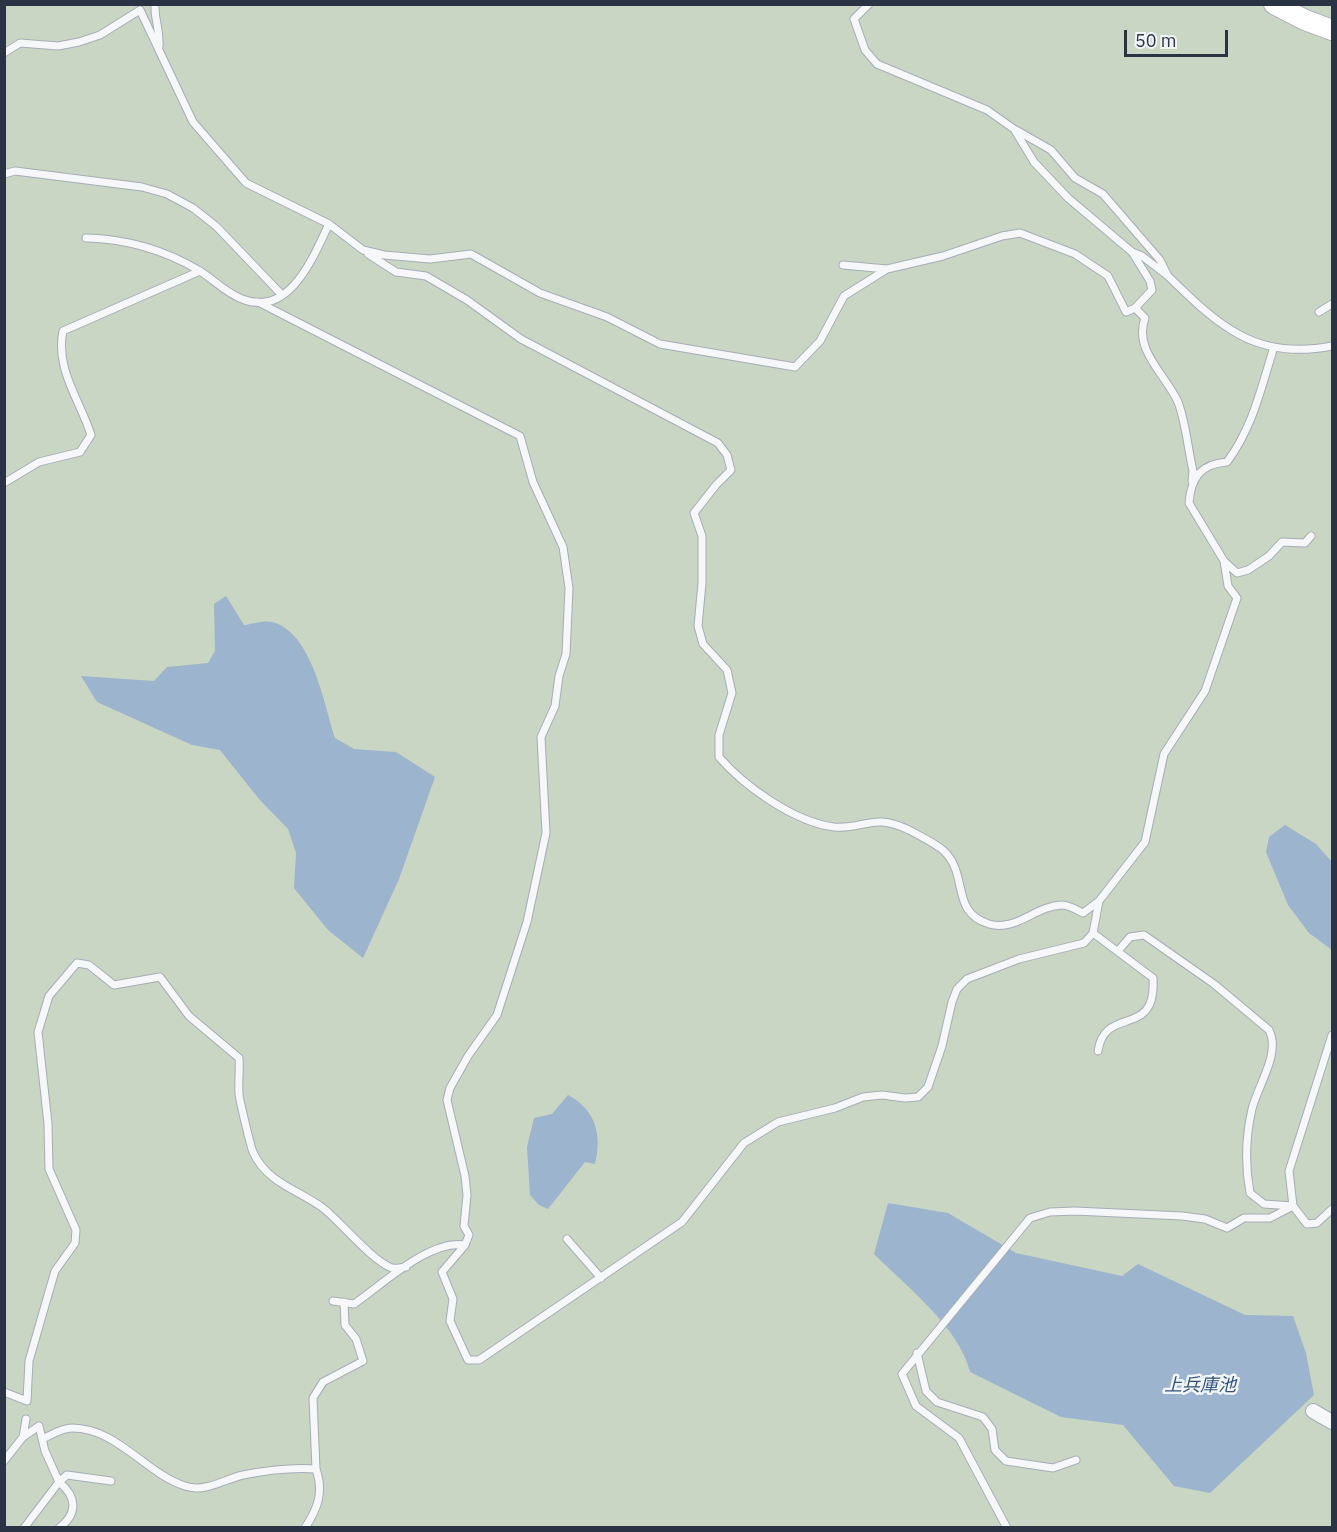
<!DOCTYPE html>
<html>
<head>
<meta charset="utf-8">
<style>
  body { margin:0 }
  #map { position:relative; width:1337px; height:1532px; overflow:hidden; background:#e2e6eb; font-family:"IBM Plex Sans",sans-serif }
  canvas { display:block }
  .frame { position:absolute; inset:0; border:6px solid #293344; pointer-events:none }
  .scale { position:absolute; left:1124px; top:30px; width:104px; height:27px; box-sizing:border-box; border:3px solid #293344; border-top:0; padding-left:8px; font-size:18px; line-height:21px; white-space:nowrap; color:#293344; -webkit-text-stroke:4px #f2f5f8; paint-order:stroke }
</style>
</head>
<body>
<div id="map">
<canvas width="1337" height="1532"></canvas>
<div class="frame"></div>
<div class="scale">50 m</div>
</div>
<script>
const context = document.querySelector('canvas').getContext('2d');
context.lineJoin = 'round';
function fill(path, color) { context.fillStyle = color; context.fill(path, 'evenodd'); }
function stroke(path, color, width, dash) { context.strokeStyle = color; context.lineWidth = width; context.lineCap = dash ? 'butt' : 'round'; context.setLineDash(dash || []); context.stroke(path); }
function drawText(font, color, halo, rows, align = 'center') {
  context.font = font + ' "IBM Plex Sans","Noto Sans JP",sans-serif'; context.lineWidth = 5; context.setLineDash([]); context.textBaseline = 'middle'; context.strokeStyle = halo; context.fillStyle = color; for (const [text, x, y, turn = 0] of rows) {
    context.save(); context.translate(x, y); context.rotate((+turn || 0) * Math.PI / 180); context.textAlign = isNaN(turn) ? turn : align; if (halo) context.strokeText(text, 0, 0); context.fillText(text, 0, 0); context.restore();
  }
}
const green = new Path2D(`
  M5 5H1332V1527L5 1528Z`);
const water = new Path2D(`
  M226 596 244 625C252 624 265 620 272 622 312 632 324 704 335 738L354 749 396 752 435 777 399 879 363 958 328 930 294 888 296 853 288 829 259 799 220 750 192 745 97 702 81 676 154 681 167 667 208 663 215 651 214 604Z
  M1285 825 1316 844 1332 862V950L1309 933 1288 905 1266 852 1269 837Z
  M568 1095C596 1110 602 1135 595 1164L585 1162 548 1209 539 1205 530 1195 527 1147 534 1118 552 1114Z
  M888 1203 948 1213 1016 1253 1122 1276 1138 1264 1245 1315 1293 1316 1306 1353 1314 1395 1210 1493 1174 1486 1123 1425 1061 1417 970 1372C959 1327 907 1287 874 1254Z`);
const lane = new Path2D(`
  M155 4C154 20 160 27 159 46
  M4 53 20 43 58 46 79 42 100 35 140 10 193 122 246 183 329 224
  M1016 130 1051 150 1075 178 1103 194 1160 260 1168 276 1142 256 1132 252
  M4 174 15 171 142 187 167 194 193 208 216 226 282 295
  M86 238C126 239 165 250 200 271 214 280 226 293 242 299 290 318 313 257 329 224L363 250 384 255 430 259 471 254 540 293 607 317 660 344 795 367 820 341 844 296 887 269 943 256 1002 236 1020 233 1075 254 1108 276 1126 312 1135 308 1152 290 1150 281 1132 252 1068 198 1034 162 1014 129 987 110 877 64 865 50 854 19 869 4
  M368 254 396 272 426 276 467 300 521 339 718 443 727 455 731 470 716 485 694 513 702 536V583L698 626 703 644 727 670 732 693 719 735V757C744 786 794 822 834 827 864 830 873 812 909 830 920 836 935 843 944 851 969 875 950 912 989 924 1016 932 1035 906 1062 905 1069 905 1077 910 1083 913L1099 901
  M843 265 887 269
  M1168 276C1219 326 1256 361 1332 346
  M258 302 520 436 533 482 563 547 569 588 566 654 559 676 555 706 541 737 546 833 527 922 497 1015 468 1056 450 1088 447 1100 465 1176 467 1195 464 1226 469 1235 465 1245 442 1272 453 1299 450 1321 468 1360H479L682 1222 744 1143 778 1122 835 1108 863 1097 882 1095 905 1098 918 1097 928 1087 942 1046 952 1002 957 989 967 979 1019 959 1084 943 1093 933 1099 901 1145 842 1164 754 1205 691 1237 598 1228 586 1224 561 1189 503C1191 477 1201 464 1227 462 1253 427 1261 388 1274 347
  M1135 308 1145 318C1133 350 1166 375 1178 402 1186 423 1188 450 1193 471L1192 481
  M1319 312 1332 304
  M4 483 39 462 80 452 91 435C80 400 55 369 63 331L200 271
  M1225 562 1237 573 1248 570 1269 556 1282 542 1305 543 1311 536
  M1093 933 1153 978C1157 1040 1105 1004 1098 1051
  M1118 951 1130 937 1144 935 1214 984 1269 1030C1281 1053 1258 1085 1252 1109 1246 1135 1245 1166 1250 1193L1264 1204 1293 1206
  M1332 1035 1289 1171 1293 1206 1307 1224 1317 1223 1332 1209
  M567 1239 601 1278
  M333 1301 354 1304C383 1284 430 1239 465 1245
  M917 1353 926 1391 937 1402 983 1417 992 1429 995 1450 1006 1461 1053 1468 1076 1460
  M4 1392 27 1401 29 1361 48 1295 55 1271 75 1243 76 1230 49 1169 48 1124 38 1032 49 996 77 963 89 965 114 985 160 977 189 1016 239 1058C240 1070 238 1082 239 1094 239 1098 251 1148 253 1152 267 1183 297 1189 323 1208 341 1222 372 1261 392 1268 396 1269 402 1267 406 1267
  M23 1437 39 1426 45 1451 59 1482 67 1475 111 1481
  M42 1439C51 1435 62 1428 72 1428 117 1428 145 1473 185 1486 205 1493 225 1479 243 1475 268 1470 291 1467 316 1469 324 1492 318 1508 305 1528
  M4 1461 23 1437 26 1419
  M316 1469 313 1398 323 1382 363 1361 356 1339 345 1325 344 1302
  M24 1528 59 1482C76 1496 79 1513 59 1528
  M1007 1528 959 1438 916 1406 902 1374 1030 1218 1050 1212 1075 1211 1182 1216 1205 1219 1227 1228 1244 1218H1270L1293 1206`);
const street = new Path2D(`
  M1313 1411 1332 1422`);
const secondary = new Path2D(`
  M1274 4 1305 20 1332 30`);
const waterNames = [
  ["上兵庫池",1200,1386]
];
fill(green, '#c8d6c3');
fill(water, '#9cb4cd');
stroke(lane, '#a7adb6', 9);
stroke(street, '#a7adb6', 16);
stroke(secondary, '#a7adb6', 22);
stroke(lane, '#f5f7f9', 7);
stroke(street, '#f5f7f9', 14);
stroke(secondary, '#fff', 20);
drawText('italic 18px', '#31527b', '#f2f5f8', waterNames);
</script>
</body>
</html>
